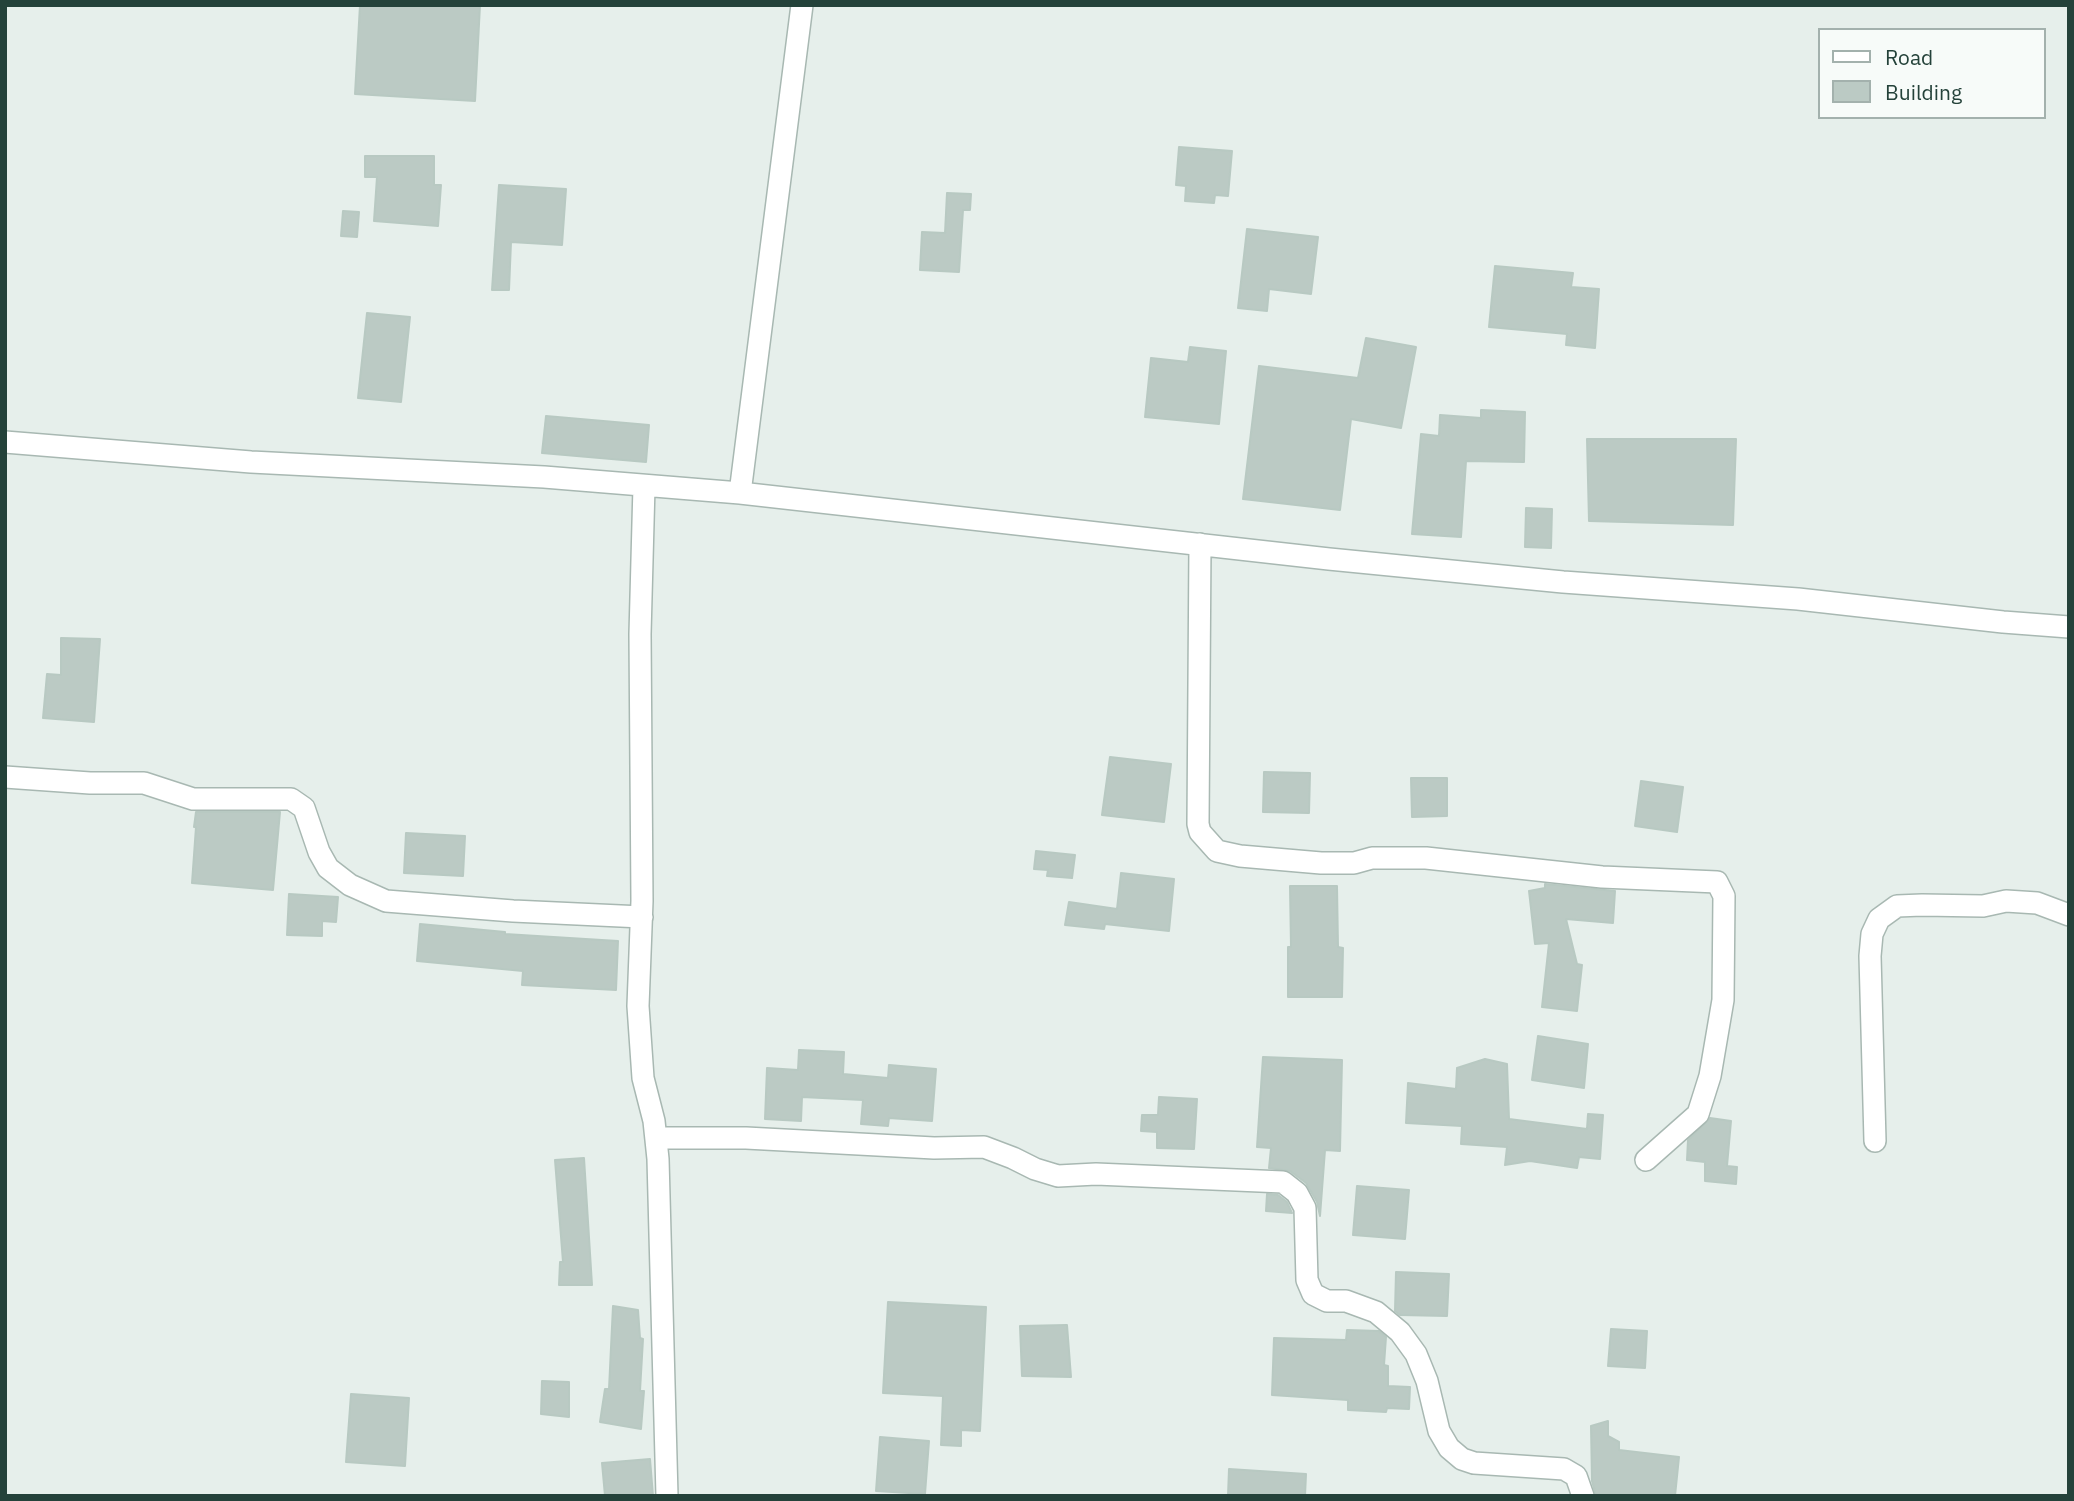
<!DOCTYPE html>
<html>
<head>
<meta charset="utf-8">
<style>
  body { margin:0 }
  #map { position:relative; width:2074px; height:1501px; overflow:hidden; background:#e6efeb; font-family:"IBM Plex Sans",sans-serif }
  canvas { display:block }
  .frame { position:absolute; inset:0; border:7px solid #24423a; pointer-events:none }
  .legend { position:absolute; left:1818px; top:28px; width:228px; height:91px; box-sizing:border-box; background:#f7fbf9; border:2px solid #a3b1ad; margin:0; padding:9px 12px; list-style:none; font-size:21px; color:#24423a }
  .legend li { display:flex; align-items:center; gap:14px; height:35px }
  .legend b { width:35px; border:2px solid #a3b1ad }
</style>
</head>
<body>
<div id="map">
<canvas width="2074" height="1501"></canvas>
<div class="frame"></div>
<ul class="legend">
<li><b style="height:9px;background:#fff"></b>Road</li>
<li><b style="height:19px;background:#bbcac4"></b>Building</li>
</ul>
</div>
<script>
const context = document.querySelector('canvas').getContext('2d');
context.lineJoin = 'round';
function fill(path, color) { context.fillStyle = color; context.fill(path, 'evenodd'); }
function stroke(path, color, width, dash) { context.strokeStyle = color; context.lineWidth = width; context.lineCap = dash ? 'butt' : 'round'; context.setLineDash(dash || []); context.stroke(path); }
const building = new Path2D(`
  M360 5H480L475 101 355 94Z
  M1179 147 1232 151 1228 196 1215 195 1214 203 1185 201 1186 186 1176 185Z
  M365 156H434V185H441L438 226 374 221 377 177H365Z
  M499 185 566 189 562 245 511 242 509 290H492Z
  M947 193 971 194 970 210H963L959 272 920 270 922 232 945 233Z
  M343 211 359 212 357 237 341 236Z
  M1247 229 1318 237 1311 294 1269 289 1267 311 1238 308Z
  M1495 266 1573 273 1571 287 1599 289 1595 348 1566 345 1567 334 1489 327Z
  M367 313 410 317 401 402 358 398Z
  M1366 338 1416 347 1401 428 1351 419 1340 510 1243 499 1259 366 1358 378Z
  M1190 347 1226 351 1219 424 1145 417 1151 358 1188 362Z
  M1481 410 1525 412 1524 462 1466 461 1461 537 1412 534 1421 434 1439 436 1440 415 1481 418Z
  M546 416 649 425 646 462 542 453Z
  M1587 439H1736L1733 525 1589 521Z
  M1526 508 1552 509 1551 548 1525 547Z
  M61 638 100 639 94 722 43 718 47 674 61 675Z
  M1110 757 1171 764 1164 822 1102 815Z
  M1264 772 1310 773 1309 813 1263 812Z
  M1411 778H1447V816L1412 817Z
  M1641 781 1683 787 1677 832 1635 826Z
  M196 812H280L273 890 192 883 196 827H194Z
  M406 833 465 836 463 876 404 873Z
  M1036 851 1075 855 1072 878 1047 876 1048 870 1034 869Z
  M1121 873 1174 879 1169 931 1105 924 1104 929 1065 925 1069 902 1117 909Z
  M1545 884 1615 891 1613 923 1566 919 1577 964 1582 965 1577 1011 1542 1007 1549 943 1535 944 1529 891 1545 888Z
  M1290 886H1337L1338 947 1343 948 1342 997H1288V947H1291Z
  M289 894 338 897 336 922 322 921V936L287 935Z
  M420 924 505 932V934L618 941 616 990 522 985 523 971 417 961Z
  M1538 1036 1588 1044 1584 1088 1532 1080Z
  M799 1050 844 1052 843 1074 888 1078 889 1065 936 1069 932 1121 889 1118 888 1126 861 1124 863 1100 802 1097 801 1121 765 1119 767 1068 798 1070Z
  M1263 1057 1342 1060 1340 1151 1325 1150 1320 1216 1317 1202 1306 1183 1290 1171 1269 1168 1271 1148 1257 1147Z
  M1485 1059 1507 1064 1509 1119 1587 1129 1588 1114 1603 1115 1600 1159 1579 1157 1577 1168 1530 1161 1505 1165 1507 1147 1461 1144 1462 1126 1406 1123 1408 1083 1456 1089 1457 1068Z
  M1159 1097 1197 1099 1194 1149 1157 1148V1132L1141 1131 1142 1115H1158Z
  M1710 1118 1731 1121 1727 1166 1737 1167 1736 1184 1705 1181V1162L1687 1160 1688 1140Z
  M584 1158 592 1285H559L560 1262H563L555 1160Z
  M1357 1186 1409 1190 1405 1239 1353 1235Z
  M1267 1194 1278 1195 1287 1202 1292 1213 1266 1211Z
  M1396 1272 1449 1274 1447 1316 1400 1315 1395 1311Z
  M888 1302 986 1307 980 1431 961 1430V1446L941 1445 943 1396 883 1393Z
  M613 1306 638 1310 640 1338 643 1339 640 1391H644L641 1429 600 1422 605 1389H609Z
  M1067 1325 1071 1377 1022 1376 1020 1326Z
  M1611 1329 1647 1331 1645 1368 1608 1366Z
  M1347 1330 1379 1331 1386 1337 1384 1365 1388 1366V1386L1410 1387 1409 1409 1387 1408 1386 1412 1348 1410V1400L1272 1395 1274 1338 1346 1340Z
  M542 1381 569 1382V1417L541 1414Z
  M351 1394 409 1398 405 1466 346 1462Z
  M1608 1421V1436L1619 1442V1450L1679 1457 1675 1496H1596L1592 1481 1591 1426Z
  M880 1437 929 1441 925 1494 876 1491Z
  M650 1459 653 1496H605L602 1463Z
  M1229 1469 1306 1474 1305 1496H1228Z`);
const minor = new Path2D(`
  M5 442 251 462 544 477 740 493 1329 559 1563 582 1798 599 2003 622 2069 627
  M644 486 640 634 642 901 638 1006 643 1078 654 1121 658 1159 667 1496
  M740 493 802 5
  M1200 544 1198 824 1200 832 1217 851 1240 856 1321 863H1354L1372 858H1426L1602 877 1717 882 1724 896 1723 1000 1710 1076 1698 1114 1646 1160
  M5 777 90 783H144L193 799H291L304 808 319 852 328 868 350 885 386 901 513 911 642 917
  M656 1138H746L934 1148 984 1147 1013 1158 1035 1169 1058 1176 1096 1174 1283 1182 1297 1193 1305 1208 1307 1280 1313 1294 1327 1301H1346L1376 1312 1400 1332 1416 1354 1427 1381 1439 1431 1449 1448 1462 1459 1474 1463 1564 1469 1576 1476 1583 1496
  M1875 1141 1870 956 1872 934 1879 919 1897 906 1922 905 1983 906 2006 901 2037 903 2069 915`);
fill(building, '#bbcac4');
stroke(building, '#b8c9c2', 2);
stroke(minor, '#a8b8b2', 24);
stroke(minor, '#fff', 21);
</script>
</body>
</html>
